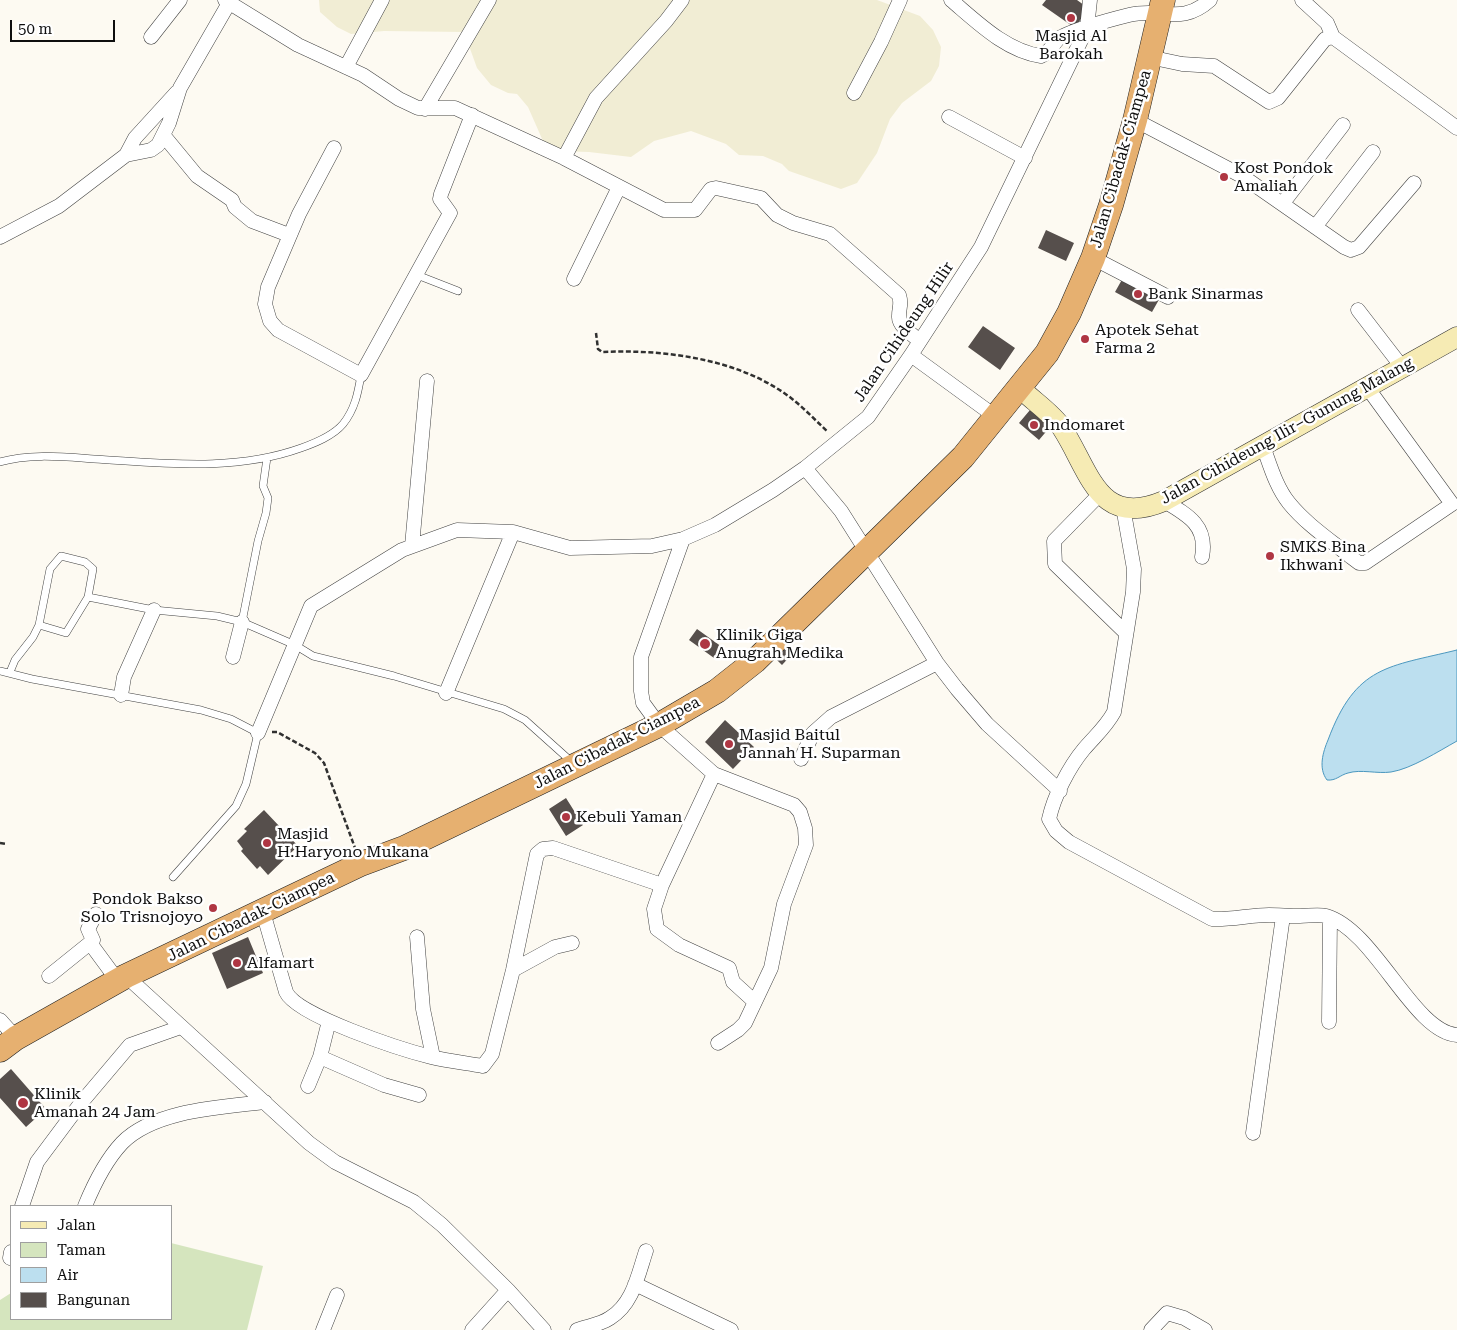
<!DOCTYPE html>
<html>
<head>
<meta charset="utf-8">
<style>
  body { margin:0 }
  #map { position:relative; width:1457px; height:1330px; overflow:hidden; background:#fdfaf2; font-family:"Roboto Serif",serif }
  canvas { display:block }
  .legend { position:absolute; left:10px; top:1205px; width:162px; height:115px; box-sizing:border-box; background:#fff; border:1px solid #9f9f9f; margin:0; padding:6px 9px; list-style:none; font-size:15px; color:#0e0e0e }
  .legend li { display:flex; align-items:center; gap:10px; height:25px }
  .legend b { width:25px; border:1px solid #9f9f9f }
  .scale { position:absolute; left:10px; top:20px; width:105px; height:22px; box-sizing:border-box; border:2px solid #0e0e0e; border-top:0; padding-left:6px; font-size:15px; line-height:18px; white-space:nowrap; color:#0e0e0e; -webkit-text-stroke:4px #fff; paint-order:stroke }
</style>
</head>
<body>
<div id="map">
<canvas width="1457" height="1330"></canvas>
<ul class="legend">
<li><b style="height:6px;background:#f6ebb4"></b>Jalan</li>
<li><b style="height:14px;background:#d5e5be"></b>Taman</li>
<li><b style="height:14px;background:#bcdfef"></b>Air</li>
<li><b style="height:14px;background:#564f4c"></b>Bangunan</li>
</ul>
<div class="scale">50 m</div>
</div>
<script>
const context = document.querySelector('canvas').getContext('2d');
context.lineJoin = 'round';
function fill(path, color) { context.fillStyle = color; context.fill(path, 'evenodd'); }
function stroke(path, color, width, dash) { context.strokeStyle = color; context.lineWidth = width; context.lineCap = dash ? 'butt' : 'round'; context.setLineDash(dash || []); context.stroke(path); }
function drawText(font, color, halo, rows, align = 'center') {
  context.font = font + ' "Roboto Serif",serif'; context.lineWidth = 5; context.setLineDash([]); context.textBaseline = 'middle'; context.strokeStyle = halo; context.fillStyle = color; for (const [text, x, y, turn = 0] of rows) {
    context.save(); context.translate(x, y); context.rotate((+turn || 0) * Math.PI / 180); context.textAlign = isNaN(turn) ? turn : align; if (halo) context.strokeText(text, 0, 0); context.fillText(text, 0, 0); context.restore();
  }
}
const farmland = new Path2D(`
  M319 0H877L920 16 933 30 941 47 939 66 931 81 902 103 890 119 877 153 857 183 841 189 789 171 782 164 763 156 739 155 726 144 691 131 654 141 631 157 589 152 556 151 543 141 528 107 517 94 508 93 491 85 477 68 464 32 384 31 351 34 337 27 320 12Z`);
const green = new Path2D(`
  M171 1243 263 1266 247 1330H0V1300L11 1293V1319H171Z`);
const water = new Path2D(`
  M1457 650V741C1439 751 1411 769 1391 772 1377 774 1361 769 1348 773 1340 775 1336 781 1327 780 1318 768 1323 752 1328 740 1356 665 1388 667 1457 650Z`);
const building = new Path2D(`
  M1046 0H1077L1088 8 1075 28 1042 5Z
  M1046 230 1074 243 1066 261 1038 248Z
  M1124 276 1161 296 1152 312 1115 292Z
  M983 326 1015 348 1000 370 968 347Z
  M1030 410 1050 427 1039 440 1019 423Z
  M697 629 722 647 714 658 689 640Z
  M786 643 795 651 782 665 773 656Z
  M725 720 754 747 733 769 705 742Z
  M566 798 583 825 566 836 549 809Z
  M264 810 298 846 268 875 260 866 257 869 241 851 243 849 237 841 247 831 244 829Z
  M248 937 263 973 227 989 212 953Z
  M11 1069 46 1109 26 1127 0 1098V1079Z`);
const path = new Path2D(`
  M596 333 598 349 602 352C665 349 740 359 791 398 804 408 816 421 828 432
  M272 732H277L315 753 324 763 355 848
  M0 843 7 844`);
const service = new Path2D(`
  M417 275 458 291
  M0 462C29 453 65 457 94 459 164 463 234 472 301 448 315 443 333 436 343 424 355 409 358 393 361 375
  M242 622 258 541 266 513 268 498 263 486 267 458
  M39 625 66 633 88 597
  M0 671 32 679 201 710 231 719 258 733 246 784 236 806 173 877
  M10 672 15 660 33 637 39 625 50 569 61 556 85 562 93 569 88 597 154 610 217 616 242 622 295 645 313 656 394 676 504 709 525 720 573 763`);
const minor = new Path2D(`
  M225 0 298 45 363 75 399 99 418 108H455L564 158 664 210H695L711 189 716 188 761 198 777 215 793 223 830 234 899 295C902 304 899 307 899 316 898 326 913 335 920 341
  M951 0C977 22 1006 51 1041 56 1053 51 1054 39 1063 36 1082 27 1109 20 1129 15 1162 7 1181 26 1210 0
  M1302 0 1327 23 1333 37
  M151 37 180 0
  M1149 57 1182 64 1214 66 1269 102 1278 98 1325 39 1333 37 1457 128
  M346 67 382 0
  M854 93 881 42 900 0
  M425 109 489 0
  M949 117 1025 158
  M1135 120 1242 176 1344 247 1351 250 1359 247 1414 183
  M164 136 197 176 232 200 235 207 252 221 289 235
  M334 148 299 214 268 287 265 304 270 321 278 330 361 375 450 213 440 199 441 194 472 115
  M126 155 135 138 177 92
  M564 158 596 98 666 21 682 0
  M1283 203 1343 125
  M1315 227 1373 152
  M0 237 59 206 126 155 151 150 158 145 169 123 180 88 229 3
  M1093 258 1168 297
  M574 279 619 187
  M1358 310 1402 367
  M911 355 996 417
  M1263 446C1270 465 1276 487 1289 503 1306 524 1330 540 1351 557L1359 563H1365L1452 504 1367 387
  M805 468 841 511 937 663 957 689 987 724 1060 791
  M1100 494 1054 541 1055 564 1126 633
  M1164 501C1188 515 1208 526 1202 557
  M1123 507 1134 569 1133 592 1114 712C1106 727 1095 736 1084 749 1069 767 1054 796 1049 819L1056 831 1069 842 1212 919C1232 920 1250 915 1269 915 1279 915 1289 916 1300 916 1308 916 1319 914 1326 916 1375 930 1413 1032 1457 1035
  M683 539 641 657V691L643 703 659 725 714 774 794 805 800 812 805 828 806 845 784 904 771 968 745 1023 738 1030 718 1043
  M412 546 427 381
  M233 657 242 622
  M446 693 513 532
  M121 695 124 677 154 610
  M258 733 311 606 402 550 457 530 513 532 570 548 652 546 683 539 715 525 773 490 805 468 868 417 911 355 981 247 1087 28 1090 0
  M801 759 813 733 831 717 937 663
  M662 885 654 909 657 929 679 945 729 968 733 982 755 1002
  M263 912 286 992C297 1016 403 1050 431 1057 448 1061 466 1063 483 1066L492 1054 513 970 537 854 543 849 553 848 662 885 714 774
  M96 914 88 929 93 940 90 943 118 981
  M417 937 423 1009 433 1057
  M513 970 555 947 572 943
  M49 976 90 943
  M126 976 309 1143 335 1162 414 1202 442 1225 508 1290 544 1330
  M0 1020 16 1038
  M329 1021 320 1057 384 1085 419 1095
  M1329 1022 1330 918
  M308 1086 320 1057
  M1253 1133 1283 916
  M22 1206 37 1162 81 1103 130 1045 181 1027
  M85 1206C94 1184 105 1161 122 1143 154 1110 222 1107 265 1102
  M10 1258 11 1252
  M635 1284 731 1330
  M323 1330 337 1295
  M472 1330 508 1290
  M577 1330C587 1326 600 1325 610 1318 633 1304 638 1275 646 1251
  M1151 1330 1167 1313 1184 1318 1205 1330`);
const secondary = new Path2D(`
  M1020 388C1033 401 1052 413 1062 428 1090 471 1098 529 1164 501L1457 337`);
const trunk = new Path2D(`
  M0 1050 16 1038 126 976 361 864 404 848 659 725 717 691 755 661 963 457 1047 353 1069 313 1093 258 1111 205 1135 120 1163 0`);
const markers = [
  [1071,18,5,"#af3643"],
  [1224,177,5,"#af3643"],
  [1138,294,5,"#af3643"],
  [1085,339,5,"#af3643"],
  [1034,425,5,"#af3643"],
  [1270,556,5,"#af3643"],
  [705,644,6,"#af3643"],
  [729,744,5,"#af3643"],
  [566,817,5,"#af3643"],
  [267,843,5,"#af3643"],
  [213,908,5,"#af3643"],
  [237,963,5,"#af3643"],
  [23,1103,6,"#af3643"]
];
const poiNames = [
  ["Masjid Al",1071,36,"center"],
  ["Barokah",1071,54,"center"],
  ["Kost Pondok",1234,168],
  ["Amaliah",1234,186],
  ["Bank Sinarmas",1148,294],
  ["Apotek Sehat",1095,330],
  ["Farma 2",1095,348],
  ["Indomaret",1044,425],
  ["SMKS Bina",1280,547],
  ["Ikhwani",1280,565],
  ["Klinik Giga",716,635],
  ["Anugrah Medika",716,653],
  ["Masjid Baitul",739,735],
  ["Jannah H. Suparman",739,753],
  ["Kebuli Yaman",576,817],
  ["Masjid",277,834],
  ["H.Haryono Mukana",277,852],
  ["Pondok Bakso",203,899,"right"],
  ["Solo Trisnojoyo",203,917,"right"],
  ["Alfamart",247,963],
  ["Klinik",34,1094],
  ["Amanah 24 Jam",34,1112]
];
const streetNames = [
  ["Jalan Cibadak-Ciampea",1121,159,-74],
  ["Jalan Cihideung Hilir",904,332,-56],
  ["Jalan Cihideung Ilir–Gunung Malang",1287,431,-29],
  ["Jalan Cibadak-Ciampea",617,743,-27],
  ["Jalan Cibadak-Ciampea",251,917,-26]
];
fill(farmland, '#f1edd4');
fill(green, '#d5e5be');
fill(water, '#bcdfef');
stroke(water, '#4b97be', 1);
fill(building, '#564f4c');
stroke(service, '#414141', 8);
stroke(minor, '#414141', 15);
stroke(secondary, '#303030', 21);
stroke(trunk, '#1f1f1f', 25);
stroke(path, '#303030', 2.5, [5, 2.5]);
stroke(service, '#fff', 7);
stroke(minor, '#fff', 14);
stroke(secondary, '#f6ebb4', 20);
stroke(trunk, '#e6b070', 24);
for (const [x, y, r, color] of markers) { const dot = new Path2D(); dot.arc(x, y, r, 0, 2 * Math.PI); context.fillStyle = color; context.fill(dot); stroke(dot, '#fff', 2); }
drawText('16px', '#0e0e0e', '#fff', poiNames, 'left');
drawText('16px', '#0e0e0e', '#fff', streetNames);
</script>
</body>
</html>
